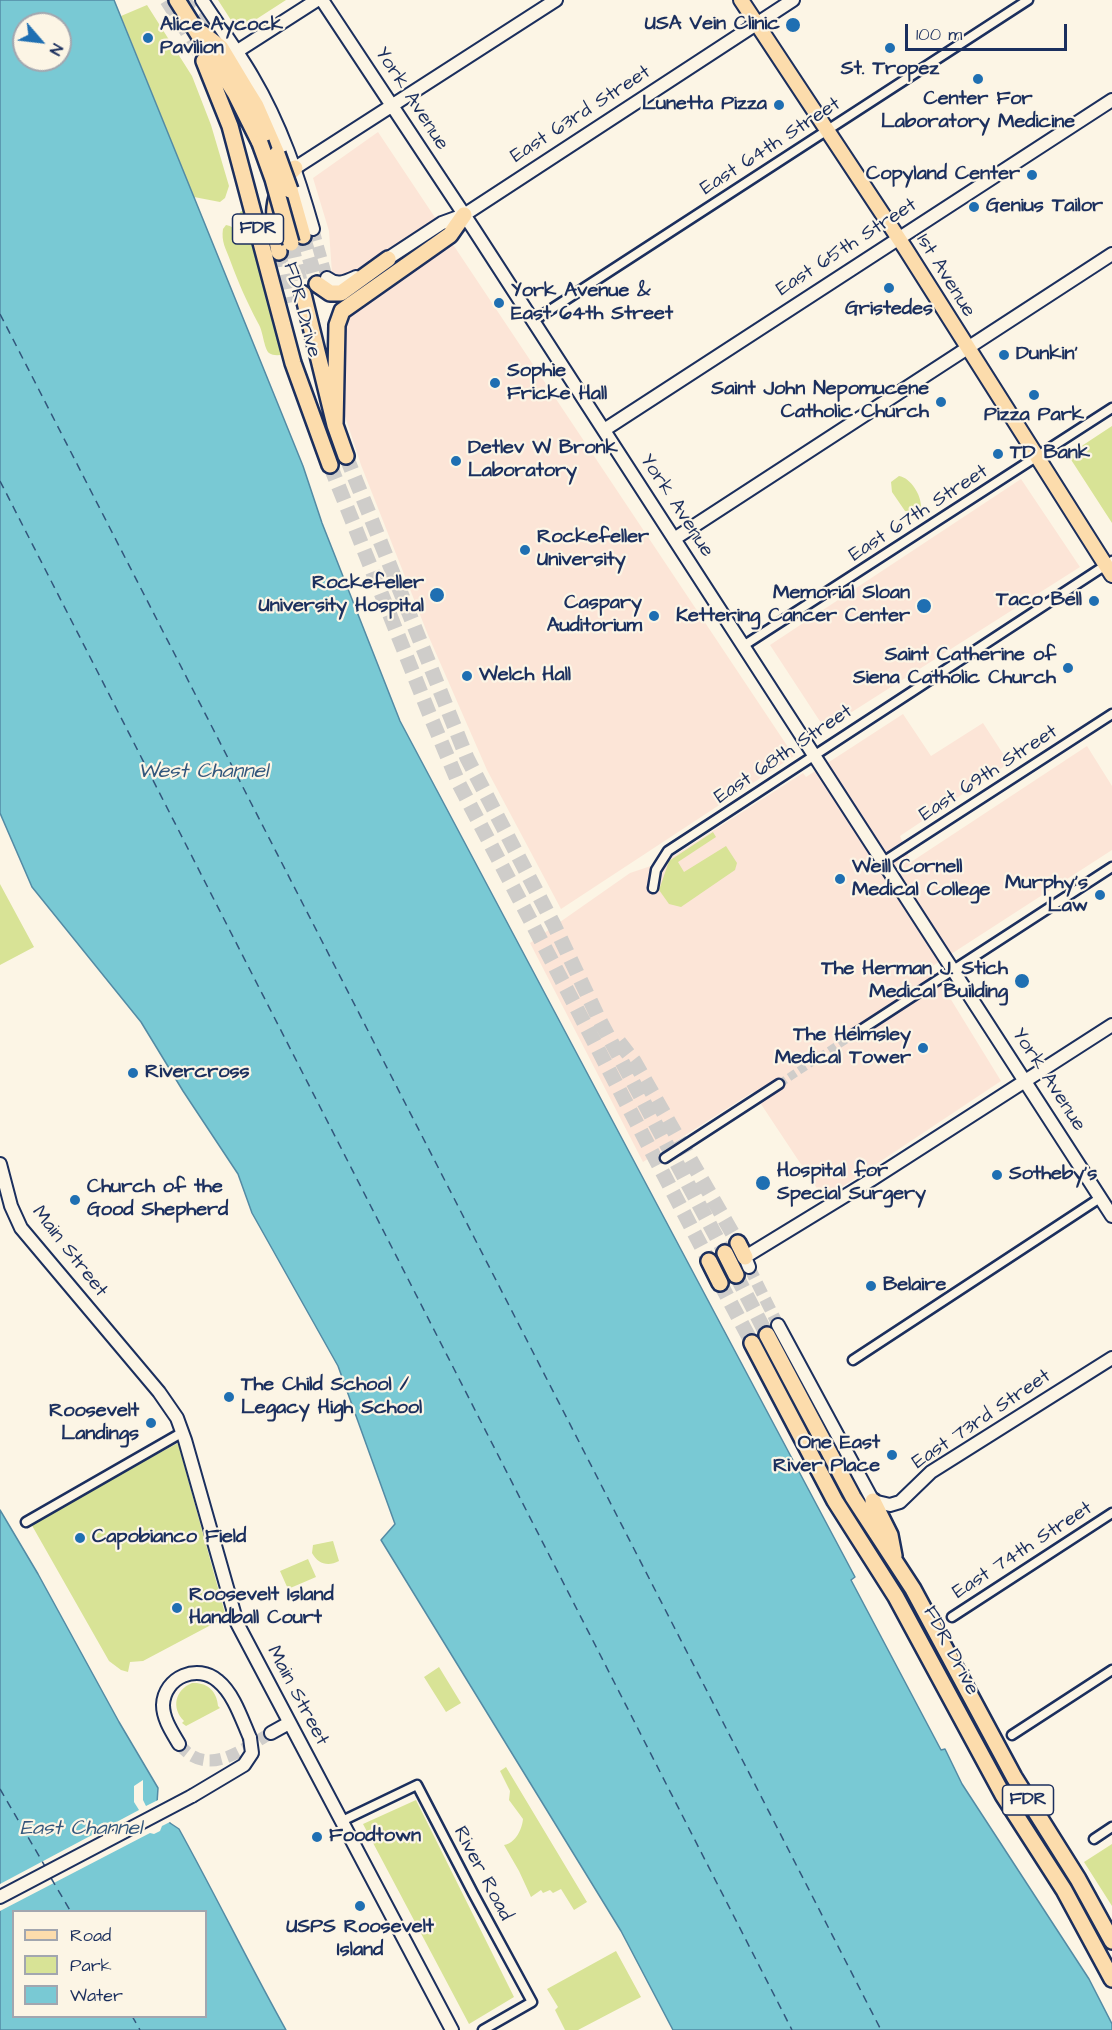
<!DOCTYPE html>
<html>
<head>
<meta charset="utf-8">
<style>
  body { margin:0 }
  #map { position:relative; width:1112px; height:2030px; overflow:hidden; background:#fcf5e5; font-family:"Architects Daughter",sans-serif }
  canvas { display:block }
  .legend { position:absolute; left:12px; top:1910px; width:195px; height:108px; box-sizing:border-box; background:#fcf5e5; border:2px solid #a2a6af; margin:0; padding:8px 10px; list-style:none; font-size:18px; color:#1b2f5e }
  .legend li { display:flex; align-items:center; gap:12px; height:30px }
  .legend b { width:30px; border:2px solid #a2a6af }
  .north { position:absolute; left:12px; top:12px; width:60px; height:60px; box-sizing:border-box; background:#fcf5e5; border:2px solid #a2a6af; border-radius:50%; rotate:118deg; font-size:16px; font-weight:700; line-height:24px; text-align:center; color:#1b2f5e }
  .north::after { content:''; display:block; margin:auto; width:21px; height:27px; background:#1f6fb2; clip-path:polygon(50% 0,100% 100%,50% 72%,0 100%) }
  .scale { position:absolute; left:905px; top:24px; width:162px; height:27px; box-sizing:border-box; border:3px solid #1b2f5e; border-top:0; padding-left:8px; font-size:18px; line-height:21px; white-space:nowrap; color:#1b2f5e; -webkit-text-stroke:4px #fcf5e5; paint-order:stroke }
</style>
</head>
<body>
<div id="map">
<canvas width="1112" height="2030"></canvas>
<ul class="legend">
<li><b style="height:8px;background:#fcdcac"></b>Road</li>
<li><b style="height:16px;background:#d8e396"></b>Park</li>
<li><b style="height:16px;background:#79c9d4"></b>Water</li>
</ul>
<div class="north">N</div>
<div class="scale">100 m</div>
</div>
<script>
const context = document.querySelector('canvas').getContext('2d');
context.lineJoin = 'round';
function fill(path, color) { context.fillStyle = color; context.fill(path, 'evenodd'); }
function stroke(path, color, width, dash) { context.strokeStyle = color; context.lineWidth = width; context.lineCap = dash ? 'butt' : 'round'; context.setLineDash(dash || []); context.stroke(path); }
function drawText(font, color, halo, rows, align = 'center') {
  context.font = font + ' "Architects Daughter",sans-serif'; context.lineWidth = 4.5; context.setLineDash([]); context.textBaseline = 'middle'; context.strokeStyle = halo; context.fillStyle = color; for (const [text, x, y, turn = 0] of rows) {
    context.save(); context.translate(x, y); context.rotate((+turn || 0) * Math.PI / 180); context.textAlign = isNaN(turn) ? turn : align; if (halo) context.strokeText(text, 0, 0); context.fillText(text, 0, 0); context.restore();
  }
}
const built = new Path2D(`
  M378 132 794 756 561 909 487 770 428 635 361 465 343 410 340 314 332 273 329 231 313 178Z
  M1021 479 1080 567 825 729 770 645Z
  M903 714 931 756 983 723 1009 763 900 836 911 862 1087 746 1112 786V850L931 967 1001 1081 824 1199 753 1092 643 1162 530 943 630 873 666 861 803 773 806 777Z`);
const green = new Path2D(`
  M218 0H286L238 31Z
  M147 5 192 76 211 125 229 186 225 198 220 202 194 197 121 16Z
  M242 198 283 355C278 355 273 356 269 353 264 349 263 330 258 323 246 300 239 284 230 260 226 249 221 242 223 229L226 225 230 226 233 228 237 226 240 212 244 210Z
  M1112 426V523L1068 455Z
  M899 476C911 478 921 495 921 506L915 513 905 511 892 492 891 482Z
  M713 832 716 837 678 862 684 872 726 846 737 863 735 870 681 907 669 904 659 890 669 861Z
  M0 884 34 947 0 965Z
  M178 1443 226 1617 143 1661 130 1662 128 1672 121 1670 109 1661 30 1522Z
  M333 1541 339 1561C328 1567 318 1564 312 1553L313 1545Z
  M308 1559 316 1577 288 1589 280 1571Z
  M439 1667 461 1703 446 1712 424 1677Z
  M192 1683C207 1682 217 1691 218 1706L220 1708 186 1726 182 1723 184 1721C171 1708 175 1690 192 1683Z
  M506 1767 587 1902 574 1910 561 1889 553 1893 550 1890 543 1893 541 1890 531 1897 519 1871 504 1845C516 1843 522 1829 523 1819L509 1800 510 1791 500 1771Z
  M416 1800 514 1997 469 2024 363 1824Z
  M1112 1844V1906L1084 1862Z
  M616 1951 641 1997 578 2030H565L555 2010 558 2007 547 1989Z`);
const water = new Path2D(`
  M0 0H114L303 466 322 523 400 721 855 1577 851 1580 941 1750 945 1749 962 1784 1089 1979 1112 2024V2030H673L621 1931 381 1540 395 1524 338 1366 252 1213 238 1174 183 1091 141 1022 32 887 0 813ZM24 24H60V60H24Z
  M0 1510 38 1574 119 1722 158 1788 157 1803 170 1823 179 1829C216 1896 249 1964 286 2030H0ZM14 1912H206V2016H14Z`);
const pier = new Path2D(`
  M143 1780V1800L146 1806 160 1799V1802L172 1821 162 1826 160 1831 154 1834 150 1833 0 1911V1884L139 1810 134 1802V1786Z`);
const ferry = new Path2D(`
  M0 314 881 2030
  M0 481 792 2030
  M0 1789 46 1868
  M51 1878 71 1912
  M132 2016 140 2030`);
const streetTunnel = new Path2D(`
  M779 1084 853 1035`);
const secondaryTunnel = new Path2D(`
  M313 229 327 278
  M749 1267 778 1325
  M179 1744C207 1779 241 1750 271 1733`);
const highwayTunnel = new Path2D(`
  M167 0 193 41 204 61
  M181 0 218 33
  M303 236 317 284
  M291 243 303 294
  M279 252 288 303
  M346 456 467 758 554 925 599 1019 725 1253
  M330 465 429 713 459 784 709 1261
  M619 1042 634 1061 738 1243
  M736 1275 767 1335
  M720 1283 752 1343`);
const street = new Path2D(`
  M533 321 1028 0
  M743 646 1112 408
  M883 862 1112 714
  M653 888 656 870 668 851 1112 561
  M853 1035 1112 867
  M665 1158 779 1084
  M853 1360 1100 1198
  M26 1522 183 1432
  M952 1617 1112 1513
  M1012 1735 1112 1670
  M342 1821 417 1785 473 1893 532 2002 483 2030
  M1094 1839 1112 1827`);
const secondary = new Path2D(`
  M202 0C218 25 237 50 252 76 281 125 298 176 313 229
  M322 0 473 228 1112 1216
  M236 52 317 0
  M295 168 556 0
  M381 263 442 223 464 215 793 0
  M327 278C337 286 345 282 356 277
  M604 430 1112 100
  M674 539 1112 254
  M0 1164 11 1206 21 1228 159 1392 177 1418 185 1440 237 1623 452 2030
  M749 1267 745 1257 871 1180 1112 1025
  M778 1325 873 1501 890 1505 900 1502 931 1472 1112 1358
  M271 1733 289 1723
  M179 1744C172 1732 163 1719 163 1705 164 1677 198 1663 218 1681 234 1694 242 1720 250 1738
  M0 1897 192 1796`);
const primary = new Path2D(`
  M741 0 905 248 1112 575`);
const highway = new Path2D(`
  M177 0 235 93 260 143
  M202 33 221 48 245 88 256 106 277 154
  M204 61 230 126 293 363 330 465
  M290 190 303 236
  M279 252C273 221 269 192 295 168
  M317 284 330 293H341L388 259
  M303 294 335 425 346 456
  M335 425 337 325 342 311 450 235 464 215
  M738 1243 745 1257
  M725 1253 736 1275
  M709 1261 720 1283
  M767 1335 853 1497 913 1589 1014 1777 1078 1879 1112 1941
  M752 1343 835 1501 896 1597 1003 1795 1064 1890 1112 1979
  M873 1501 890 1535 894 1556`);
const secondaryBridge = new Path2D(`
  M192 1796 244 1765 252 1753 250 1738`);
const highwayBridge = new Path2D(`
  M260 143 273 179 291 243
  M277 154 290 190`);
const markers = [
  [793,25,8,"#1f6fb2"],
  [148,38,6,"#1f6fb2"],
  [890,48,6,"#1f6fb2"],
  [978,79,6,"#1f6fb2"],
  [779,105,6,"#1f6fb2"],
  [1032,175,6,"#1f6fb2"],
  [974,207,6,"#1f6fb2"],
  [889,288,6,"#1f6fb2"],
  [499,303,6,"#1f6fb2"],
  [1004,355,6,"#1f6fb2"],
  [495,383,6,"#1f6fb2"],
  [1034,395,6,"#1f6fb2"],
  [941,402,6,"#1f6fb2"],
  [998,454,6,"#1f6fb2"],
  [456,461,6,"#1f6fb2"],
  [525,550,6,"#1f6fb2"],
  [437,595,8,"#1f6fb2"],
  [1094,601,6,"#1f6fb2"],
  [924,606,8,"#1f6fb2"],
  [654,616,6,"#1f6fb2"],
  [1068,668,6,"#1f6fb2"],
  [467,676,6,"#1f6fb2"],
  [840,879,6,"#1f6fb2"],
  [1100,895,6,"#1f6fb2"],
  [1022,981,8,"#1f6fb2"],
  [923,1048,6,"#1f6fb2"],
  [133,1073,6,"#1f6fb2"],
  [997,1175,6,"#1f6fb2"],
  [763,1183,8,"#1f6fb2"],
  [75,1200,6,"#1f6fb2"],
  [871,1286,6,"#1f6fb2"],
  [229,1397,6,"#1f6fb2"],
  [151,1423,6,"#1f6fb2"],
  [892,1455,6,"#1f6fb2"],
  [80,1538,6,"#1f6fb2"],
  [177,1608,6,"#1f6fb2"],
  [317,1837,6,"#1f6fb2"],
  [360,1906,6,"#1f6fb2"]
];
const shields = [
  [258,229,51],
  [1028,1800,51]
];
const shieldNames = [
  ["FDR",258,229],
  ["FDR",1028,1800]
];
const poiNames = [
  ["USA Vein Clinic",780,25,"right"],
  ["Alice Aycock",160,26],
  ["Pavilion",160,49],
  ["St. Tropez",890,70,"center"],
  ["Center For",978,100,"center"],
  ["Laboratory Medicine",978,123,"center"],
  ["Lunetta Pizza",767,105,"right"],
  ["Copyland Center",1020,175,"right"],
  ["Genius Tailor",986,207],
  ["York Avenue &",511,292],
  ["East 64th Street",511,315],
  ["Gristedes",889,310,"center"],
  ["Dunkin'",1016,355],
  ["Sophie",507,372],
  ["Fricke Hall",507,395],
  ["Saint John Nepomucene",929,390,"right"],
  ["Catholic Church",929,413,"right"],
  ["Pizza Park",1034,416,"center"],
  ["Detlev W Bronk",468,449],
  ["Laboratory",468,472],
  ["TD Bank",1010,454],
  ["Rockefeller",537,538],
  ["University",537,561],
  ["Rockefeller",424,584,"right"],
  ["University Hospital",424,607,"right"],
  ["Memorial Sloan",910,594,"right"],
  ["Kettering Cancer Center",910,617,"right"],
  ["Taco Bell",1082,601,"right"],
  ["Caspary",642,604,"right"],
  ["Auditorium",642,627,"right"],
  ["Saint Catherine of",1056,656,"right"],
  ["Siena Catholic Church",1056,679,"right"],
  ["Welch Hall",479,676],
  ["Weill Cornell",852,868],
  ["Medical College",852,891],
  ["Murphy's",1088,884,"right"],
  ["Law",1088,907,"right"],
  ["The Herman J. Stich",1008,970,"right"],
  ["Medical Building",1008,993,"right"],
  ["The Helmsley",911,1036,"right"],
  ["Medical Tower",911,1059,"right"],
  ["Rivercross",145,1073],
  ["Hospital for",777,1172],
  ["Special Surgery",777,1195],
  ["Sotheby's",1009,1175],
  ["Church of the",87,1188],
  ["Good Shepherd",87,1211],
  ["Belaire",883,1286],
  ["The Child School /",241,1386],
  ["Legacy High School",241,1409],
  ["Roosevelt",139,1412,"right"],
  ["Landings",139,1435,"right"],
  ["One East",880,1444,"right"],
  ["River Place",880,1467,"right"],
  ["Capobianco Field",92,1538],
  ["Roosevelt Island",189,1596],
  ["Handball Court",189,1619],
  ["Foodtown",329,1837],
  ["USPS Roosevelt",360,1928,"center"],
  ["Island",360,1951,"center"]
];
const streetNames = [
  ["York Avenue",411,99,57],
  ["East 63rd Street",581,115,-33],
  ["East 64th Street",771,147,-33],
  ["East 65th Street",847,248,-33],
  ["1st Avenue",945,276,58],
  ["FDR Drive",301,310,75],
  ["York Avenue",676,506,57],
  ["East 67th Street",919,514,-33],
  ["East 68th Street",784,755,-34],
  ["East 69th Street",989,774,-33],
  ["York Avenue",1048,1080,57],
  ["Main Street",69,1252,52],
  ["East 73rd Street",982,1420,-34],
  ["East 74th Street",1023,1551,-33],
  ["FDR Drive",950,1651,62],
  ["Main Street",297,1696,62],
  ["River Road",482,1874,62]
];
const waterNames = [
  ["West Channel",203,773],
  ["East Channel",81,1830]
];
fill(built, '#fce5d7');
fill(green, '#d8e396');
fill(water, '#79c9d4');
stroke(water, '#538ba5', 1.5);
fill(pier, '#fcf5e5');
stroke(ferry, '#32567c', 1.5, [8, 6]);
stroke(streetTunnel, '#cfcdca', 8, [8, 4]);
stroke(secondaryTunnel, '#cfcdca', 12, [12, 6]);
stroke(highwayTunnel, '#cfcdca', 15, [15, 8]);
stroke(street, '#1b2f5e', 13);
stroke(secondary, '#1b2f5e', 16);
stroke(primary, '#1b2f5e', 18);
stroke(highway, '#1b2f5e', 20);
stroke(street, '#fcf5e5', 8);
stroke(secondary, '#fcf5e5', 12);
stroke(primary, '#fcdcac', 14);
stroke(highway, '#fcdcac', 15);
stroke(secondaryBridge, '#1b2f5e', 16, []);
stroke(highwayBridge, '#1b2f5e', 20, []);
stroke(secondaryBridge, '#fcf5e5', 12);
stroke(highwayBridge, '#fcdcac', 15);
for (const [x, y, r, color] of markers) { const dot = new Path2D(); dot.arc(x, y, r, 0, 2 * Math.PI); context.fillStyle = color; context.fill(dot); stroke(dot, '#fcf5e5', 2); }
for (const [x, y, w] of shields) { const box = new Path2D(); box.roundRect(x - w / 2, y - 15, w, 30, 4.5); context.fillStyle = '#fcf5e5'; context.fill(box); stroke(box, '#1b2f5e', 1.5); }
drawText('bold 18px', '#1b2f5e', null, shieldNames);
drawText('bold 20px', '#1b2f5e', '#fcf5e5', poiNames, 'left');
drawText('20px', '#1b2f5e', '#fcf5e5', streetNames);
drawText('italic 21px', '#32567c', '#fcf5e5', waterNames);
</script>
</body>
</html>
